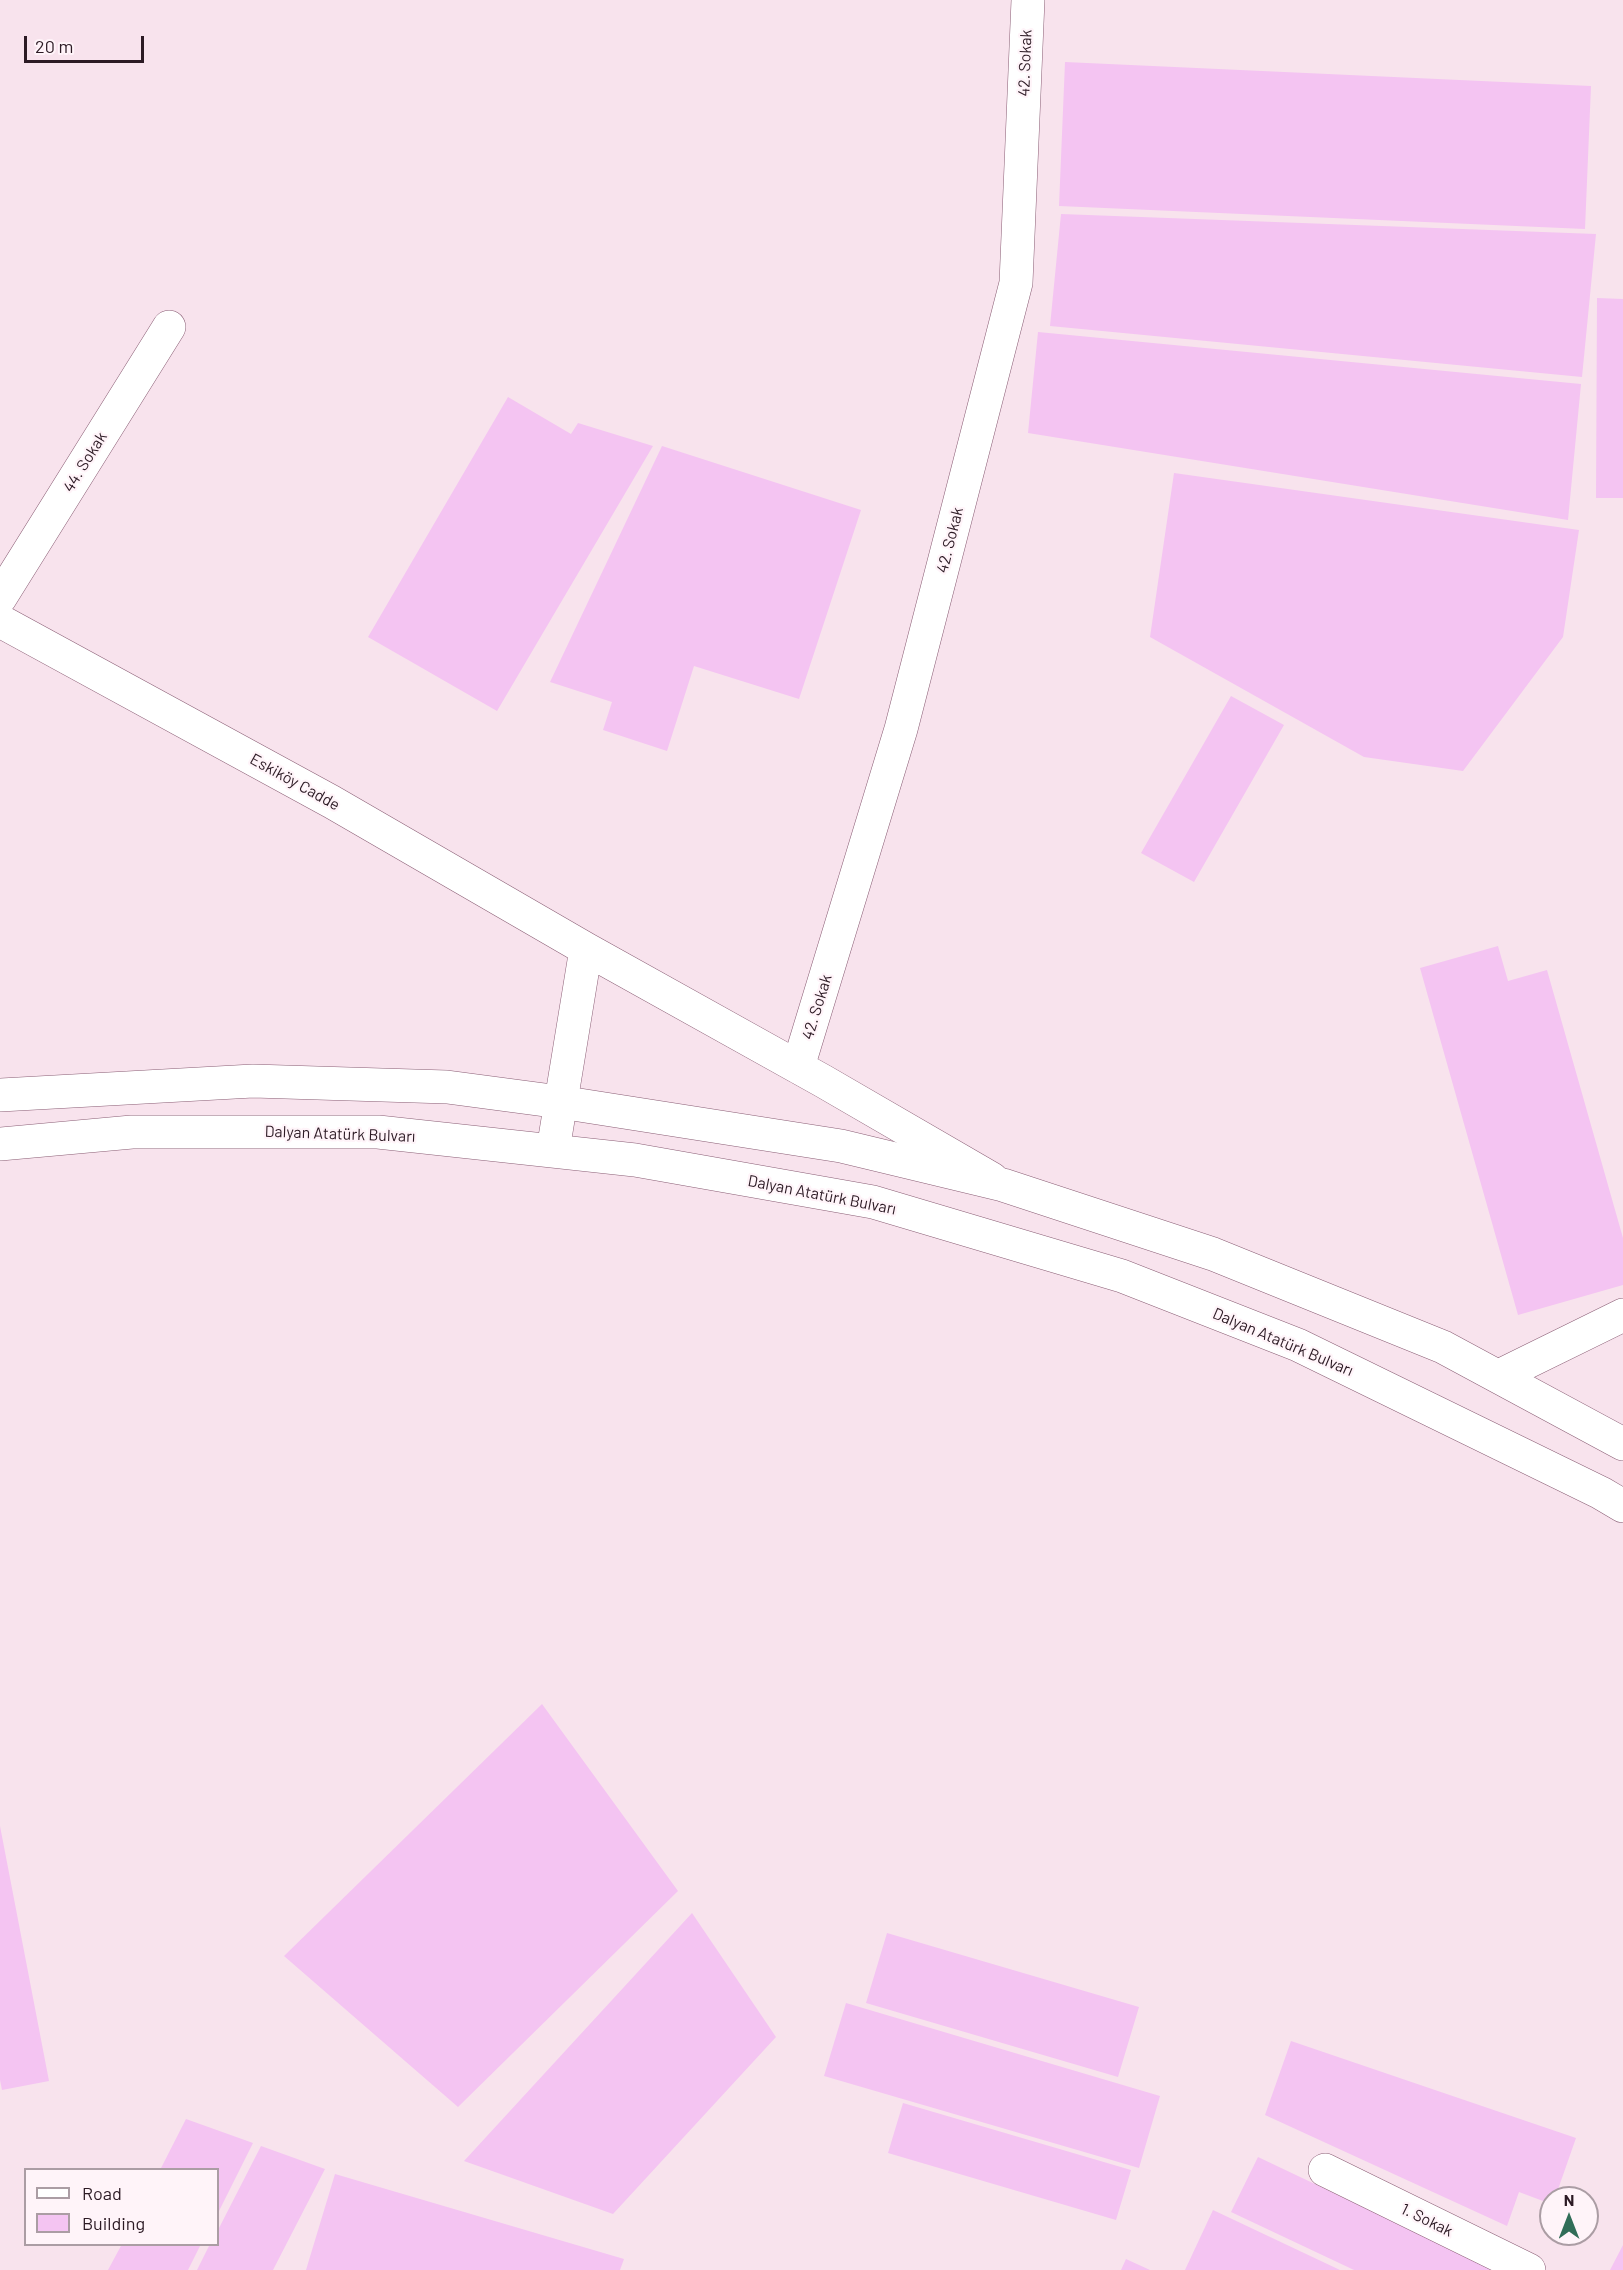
<!DOCTYPE html>
<html>
<head>
<meta charset="utf-8">
<style>
  body { margin:0 }
  #map { position:relative; width:1623px; height:2270px; overflow:hidden; background:#f8e3ed; font-family:Barlow,sans-serif }
  canvas { display:block }
  .legend { position:absolute; left:24px; top:2168px; width:195px; height:78px; box-sizing:border-box; background:#fff4f9; border:2px solid #ab9da4; margin:0; padding:8px 10px; list-style:none; font-size:18px; color:#2c1a24 }
  .legend li { display:flex; align-items:center; gap:12px; height:30px }
  .legend b { width:30px; border:2px solid #ab9da4 }
  .north { position:absolute; left:1539px; top:2186px; width:60px; height:60px; box-sizing:border-box; background:#fff4f9; border:2px solid #ab9da4; border-radius:50%; rotate:0deg; font-size:16px; font-weight:700; line-height:24px; text-align:center; color:#2c1a24 }
  .north::after { content:''; display:block; margin:auto; width:21px; height:27px; background:#316d58; clip-path:polygon(50% 0,100% 100%,50% 72%,0 100%) }
  .scale { position:absolute; left:24px; top:36px; width:120px; height:27px; box-sizing:border-box; border:3px solid #2c1a24; border-top:0; padding-left:8px; font-size:18px; line-height:21px; white-space:nowrap; color:#2c1a24; -webkit-text-stroke:4px #fff4f9; paint-order:stroke }
</style>
</head>
<body>
<div id="map">
<canvas width="1623" height="2270"></canvas>
<ul class="legend">
<li><b style="height:8px;background:#fff"></b>Road</li>
<li><b style="height:16px;background:#f4c4f2"></b>Building</li>
</ul>
<div class="north">N</div>
<div class="scale">20 m</div>
</div>
<script>
const context = document.querySelector('canvas').getContext('2d');
context.lineJoin = 'round';
function fill(path, color) { context.fillStyle = color; context.fill(path, 'evenodd'); }
function stroke(path, color, width, dash) { context.strokeStyle = color; context.lineWidth = width; context.lineCap = dash ? 'butt' : 'round'; context.setLineDash(dash || []); context.stroke(path); }
function drawText(font, color, halo, rows, align = 'center') {
  context.font = font + ' Barlow,sans-serif'; context.lineWidth = 4.5; context.setLineDash([]); context.textBaseline = 'middle'; context.strokeStyle = halo; context.fillStyle = color; for (const [text, x, y, turn = 0] of rows) {
    context.save(); context.translate(x, y); context.rotate((+turn || 0) * Math.PI / 180); context.textAlign = isNaN(turn) ? turn : align; if (halo) context.strokeText(text, 0, 0); context.fillText(text, 0, 0); context.restore();
  }
}
const building = new Path2D(`
  M1065 62 1591 86 1585 229 1059 206Z
  M1061 214 1596 234 1582 377 1050 326Z
  M1597 298 1623 299V498H1596Z
  M1038 332 1581 384 1568 520 1028 433Z
  M508 397 571 434 578 423 653 446 497 711 368 637Z
  M662 446 861 510 799 699 694 666 667 751 603 730 612 702 550 682Z
  M1174 473 1579 530 1563 637 1463 771 1364 757 1150 637Z
  M1231 696 1284 725 1194 882 1141 853Z
  M1498 946 1508 981 1547 970 1623 1238V1285L1518 1315 1420 968Z
  M542 1704 678 1891 458 2107 284 1956Z
  M0 1826 49 2081 2 2090 0 2080Z
  M692 1913 776 2037 613 2214 464 2161Z
  M887 1933 1139 2007 1118 2077 866 2003Z
  M846 2003 1160 2096 1139 2168 824 2076Z
  M1291 2041 1576 2138 1555 2198H1551V2204L1519 2192 1507 2226 1265 2115Z
  M903 2103 1131 2170 1116 2220 888 2153Z
  M186 2119 253 2143 218 2213V2170H160Z
  M261 2146 325 2169 273 2270H197L210 2244H218V2230Z
  M1258 2157 1496 2270H1354L1231 2212Z
  M335 2174 624 2259 620 2270H306Z
  M1213 2210 1340 2270H1185Z
  M122 2244H201L188 2270H108Z
  M1623 2245V2270H1610Z
  M1126 2259 1150 2270H1121Z`);
const minor = new Path2D(`
  M0 598 169 327
  M0 621 332 802 586 949 823 1081 992 1179
  M798 1067 901 729 1016 283 1028 0
  M553 1150 586 949
  M1499 1376 1623 1315
  M1325 2170 1529 2270`);
const major = new Path2D(`
  M0 1095 253 1081 447 1087 560 1102 841 1146 1003 1185 1213 1254 1443 1347 1623 1444
  M0 1144 132 1132H378L635 1160 873 1202 1122 1276 1298 1345 1601 1493 1623 1506`);
const streetNames = [
  ["42. Sokak",1025,63,-88],
  ["44. Sokak",85,462,-58],
  ["42. Sokak",950,540,-76],
  ["Eskiköy Cadde",295,782,29],
  ["42. Sokak",817,1007,-73],
  ["Dalyan Atatürk Bulvarı",340,1134,2],
  ["Dalyan Atatürk Bulvarı",822,1195,11],
  ["Dalyan Atatürk Bulvarı",1283,1342,23],
  ["1. Sokak",1427,2220,26]
];
fill(building, '#f4c4f2');
stroke(minor, '#8a5e75', 34);
stroke(major, '#8a5e75', 34);
stroke(minor, '#fff', 33);
stroke(major, '#fff', 33);
drawText('16px', '#2c1a24', '#fff4f9', streetNames);
</script>
</body>
</html>
